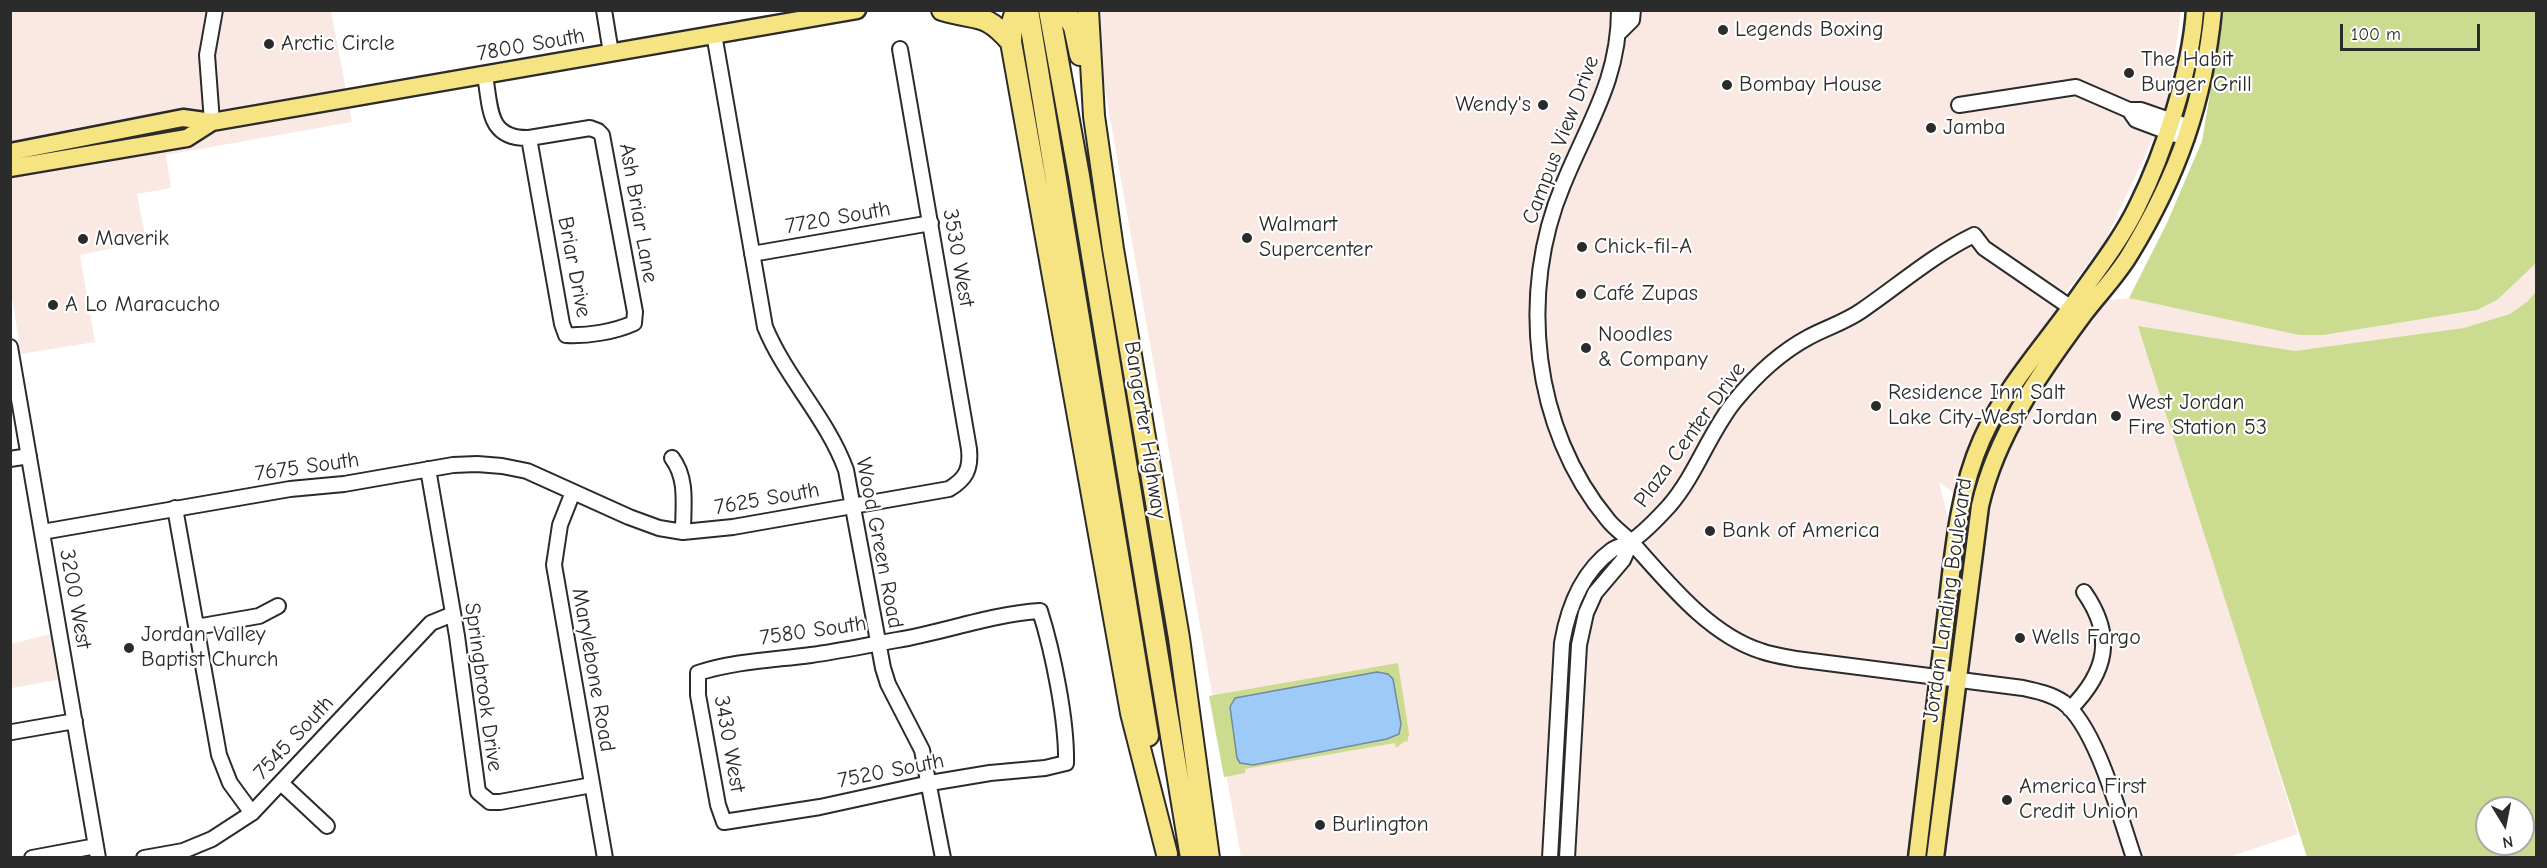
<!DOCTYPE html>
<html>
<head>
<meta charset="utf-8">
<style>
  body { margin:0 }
  #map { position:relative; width:2547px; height:868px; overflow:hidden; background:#fff; font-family:"Comic Neue",sans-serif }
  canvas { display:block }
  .frame { position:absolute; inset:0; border:12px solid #2b2b2b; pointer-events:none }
  .north { position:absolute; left:2475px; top:796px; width:60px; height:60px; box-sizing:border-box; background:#fff; border:2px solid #aaa; border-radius:50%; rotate:170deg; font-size:16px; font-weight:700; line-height:24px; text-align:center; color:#2b2b2b }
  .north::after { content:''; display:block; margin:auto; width:21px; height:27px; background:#2b2b2b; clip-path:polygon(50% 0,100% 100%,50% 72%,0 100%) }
  .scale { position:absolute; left:2340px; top:24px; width:140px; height:27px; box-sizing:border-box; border:3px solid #2b2b2b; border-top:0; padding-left:8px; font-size:18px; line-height:21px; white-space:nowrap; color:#2b2b2b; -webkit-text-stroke:4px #fff; paint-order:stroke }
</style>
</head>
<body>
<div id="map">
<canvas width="2547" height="868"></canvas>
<div class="frame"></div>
<div class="north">N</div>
<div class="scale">100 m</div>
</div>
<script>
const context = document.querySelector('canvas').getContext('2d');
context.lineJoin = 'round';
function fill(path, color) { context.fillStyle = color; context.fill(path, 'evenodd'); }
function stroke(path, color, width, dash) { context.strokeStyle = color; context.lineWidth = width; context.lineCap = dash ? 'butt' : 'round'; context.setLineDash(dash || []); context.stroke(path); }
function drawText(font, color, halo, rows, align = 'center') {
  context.font = font + ' "Comic Neue",sans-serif'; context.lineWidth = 4.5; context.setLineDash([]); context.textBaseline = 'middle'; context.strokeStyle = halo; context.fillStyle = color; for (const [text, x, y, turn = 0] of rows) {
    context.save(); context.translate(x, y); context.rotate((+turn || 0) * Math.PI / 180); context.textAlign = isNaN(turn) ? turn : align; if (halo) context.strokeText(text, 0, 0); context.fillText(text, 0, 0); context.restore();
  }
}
const built = new Path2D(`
  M10 11H331L352 122 166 155 171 188 137 194 146 241 80 255 95 342 21 354 10 285Z
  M1095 11H2181L2167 109 2104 243 2055 306 2129 298 2143 271 2536 11V857H2307L2264 726 2298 834 2229 857H1945L1988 518 1939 482 1949 522 1907 857H1241L1095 33ZM2487 808H2523V844H2487Z
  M50 634 58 680 11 688V644Z`);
const green = new Path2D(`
  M2224 11H2536L2535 264 2497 300 2477 310 2323 335H2299L2129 298 2167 223 2202 141Z
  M2536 292V857H2307L2138 326 2295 351 2464 328 2510 314 2527 302ZM2487 808H2523V844H2487Z
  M1992 431 1997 436 1961 596V558L1967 499Z
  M1398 663 1409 734 1407 742 1405 741 1396 748 1395 743 1245 769V773L1224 777 1209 696Z`);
const water = new Path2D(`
  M1377 672 1388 674 1393 679 1401 724 1399 734 1387 739 1253 765 1240 763 1237 758 1230 707 1235 698Z`);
const minor = new Path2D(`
  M604 10 611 53
  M1619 10C1619 80 1588 123 1563 185 1518 292 1532 429 1608 520 1615 529 1626 536 1634 545 1669 584 1710 635 1761 651 1772 655 1785 657 1796 659L2023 688C2037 691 2051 694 2063 702 2096 726 2120 817 2134 858
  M1620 32 1632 20 1633 10
  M714 34 765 327C786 378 827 418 846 470L883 668 888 684 922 750 943 858
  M485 76C491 108 487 139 529 138L590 128 598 131 602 135 635 312 634 323C614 332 588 336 566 335L562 324 529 138
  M1959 105 2076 87 2129 110H2141L2190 127
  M2129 110 2136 120 2176 135
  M212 122 207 55 215 10
  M752 254 931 223
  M10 347 98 858
  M672 458C688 479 683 506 683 532
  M10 459 29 456
  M428 469 457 636 478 792 490 802H500L592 785
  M573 492 560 525 554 565 605 858
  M175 508 219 755 230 783 252 813
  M42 532 290 489 344 484 453 465 477 464 502 466 527 471 629 517 659 528 683 532 733 527 949 489C966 479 971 469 969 449L900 49
  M1040 611C1053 652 1067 721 1066 763L1045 768 990 773 930 783 820 807 724 822 718 805 698 695V673C735 661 773 660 811 655 840 651 868 645 897 640 945 632 991 614 1040 611Z
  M196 627 259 616 278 606
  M2070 709C2107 672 2115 636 2084 592
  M12 732 75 721
  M281 783 327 826
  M32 858 96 846
  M144 858 183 851 212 839 252 813 431 623 453 614
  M1550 858 1562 643C1568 608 1582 572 1612 550 1618 546 1627 545 1633 540 1646 531 1658 518 1669 506 1696 475 1708 435 1734 402 1755 376 1779 353 1809 337 1826 328 1845 322 1861 311 1899 285 1933 255 1974 235L1984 248 2080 314
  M1567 858 1579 645 1586 613 1595 593 1623 560 1631 542`);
const major = new Path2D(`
  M10 152 183 118 212 122 857 10
  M10 168 187 138 212 122
  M1917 858C1926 780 1936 703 1945 626 1953 563 1956 497 1982 439 2004 390 2041 349 2072 306 2094 274 2120 242 2137 207 2164 153 2191 70 2195 10
  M1935 858 1980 506C1996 435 2040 373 2083 315 2098 295 2117 276 2130 254 2178 175 2204 102 2213 10`);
const highway = new Path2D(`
  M942 10C978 21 984 11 1011 42
  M1016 10 1012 23 1011 42 1131 713 1167 854
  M1028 10 1148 736
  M1049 10 1079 176 1191 858
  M1065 10 1074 27 1080 55
  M1088 10 1094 116 1113 249 1179 638 1209 858`);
const markers = [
  [1723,30,6,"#2b2b2b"],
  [269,44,6,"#2b2b2b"],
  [2129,73,6,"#2b2b2b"],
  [1727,85,6,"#2b2b2b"],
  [1543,105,6,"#2b2b2b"],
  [1931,128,6,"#2b2b2b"],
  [1247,238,6,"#2b2b2b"],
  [83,239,6,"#2b2b2b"],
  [1582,247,6,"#2b2b2b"],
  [1581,294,6,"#2b2b2b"],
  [53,305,6,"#2b2b2b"],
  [1586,348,6,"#2b2b2b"],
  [1876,406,6,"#2b2b2b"],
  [2116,416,6,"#2b2b2b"],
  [1710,531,6,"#2b2b2b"],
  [2020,638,6,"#2b2b2b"],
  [129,648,6,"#2b2b2b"],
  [2007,800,6,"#2b2b2b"],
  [1320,825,6,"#2b2b2b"]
];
const poiNames = [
  ["Legends Boxing",1735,30],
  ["Arctic Circle",281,44],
  ["The Habit",2141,60],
  ["Burger Grill",2141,85],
  ["Bombay House",1739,85],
  ["Wendy's",1531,105,"right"],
  ["Jamba",1943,128],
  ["Walmart",1259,225],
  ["Supercenter",1259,250],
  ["Maverik",95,239],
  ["Chick-fil-A",1594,247],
  ["Café Zupas",1593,294],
  ["A Lo Maracucho",65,305],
  ["Noodles",1598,335],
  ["& Company",1598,360],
  ["Residence Inn Salt",1888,393],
  ["Lake City-West Jordan",1888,418],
  ["West Jordan",2128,403],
  ["Fire Station 53",2128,428],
  ["Bank of America",1722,531],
  ["Jordan Valley",141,635],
  ["Baptist Church",141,660],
  ["Wells Fargo",2032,638],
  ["America First",2019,787],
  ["Credit Union",2019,812],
  ["Burlington",1332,825]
];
const streetNames = [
  ["7800 South",531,45,-10],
  ["Campus View Drive",1561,140,-69],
  ["Ash Briar Lane",638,213,80],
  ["7720 South",838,218,-10],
  ["3530 West",958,258,80],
  ["Briar Drive",574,267,79],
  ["Bangerter Highway",1145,430,81],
  ["Plaza Center Drive",1690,435,-54],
  ["7675 South",307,467,-8],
  ["7625 South",767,499,-10],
  ["Wood Green Road",879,543,79],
  ["3200 West",75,599,80],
  ["Jordan Landing Boulevard",1948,600,-82],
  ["7580 South",813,631,-8],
  ["Marylebone Road",593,670,80],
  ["Springbrook Drive",483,687,82],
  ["7545 South",294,738,-47],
  ["3430 West",729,744,80],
  ["7520 South",891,771,-11]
];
fill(built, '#f9e9e2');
fill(green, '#cbdb8f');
fill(water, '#9ecaf8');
stroke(water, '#708aa6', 1.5);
stroke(minor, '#2b2b2b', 18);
stroke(major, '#2b2b2b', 21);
stroke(highway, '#2b2b2b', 24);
stroke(minor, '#fff', 14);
stroke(major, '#f6e381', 16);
stroke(highway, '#f6e381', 20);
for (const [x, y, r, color] of markers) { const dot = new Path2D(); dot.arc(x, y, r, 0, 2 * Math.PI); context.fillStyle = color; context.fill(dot); stroke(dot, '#fff', 2); }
drawText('22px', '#2b2b2b', '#fff', poiNames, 'left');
drawText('22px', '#2b2b2b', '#fff', streetNames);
</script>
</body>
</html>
